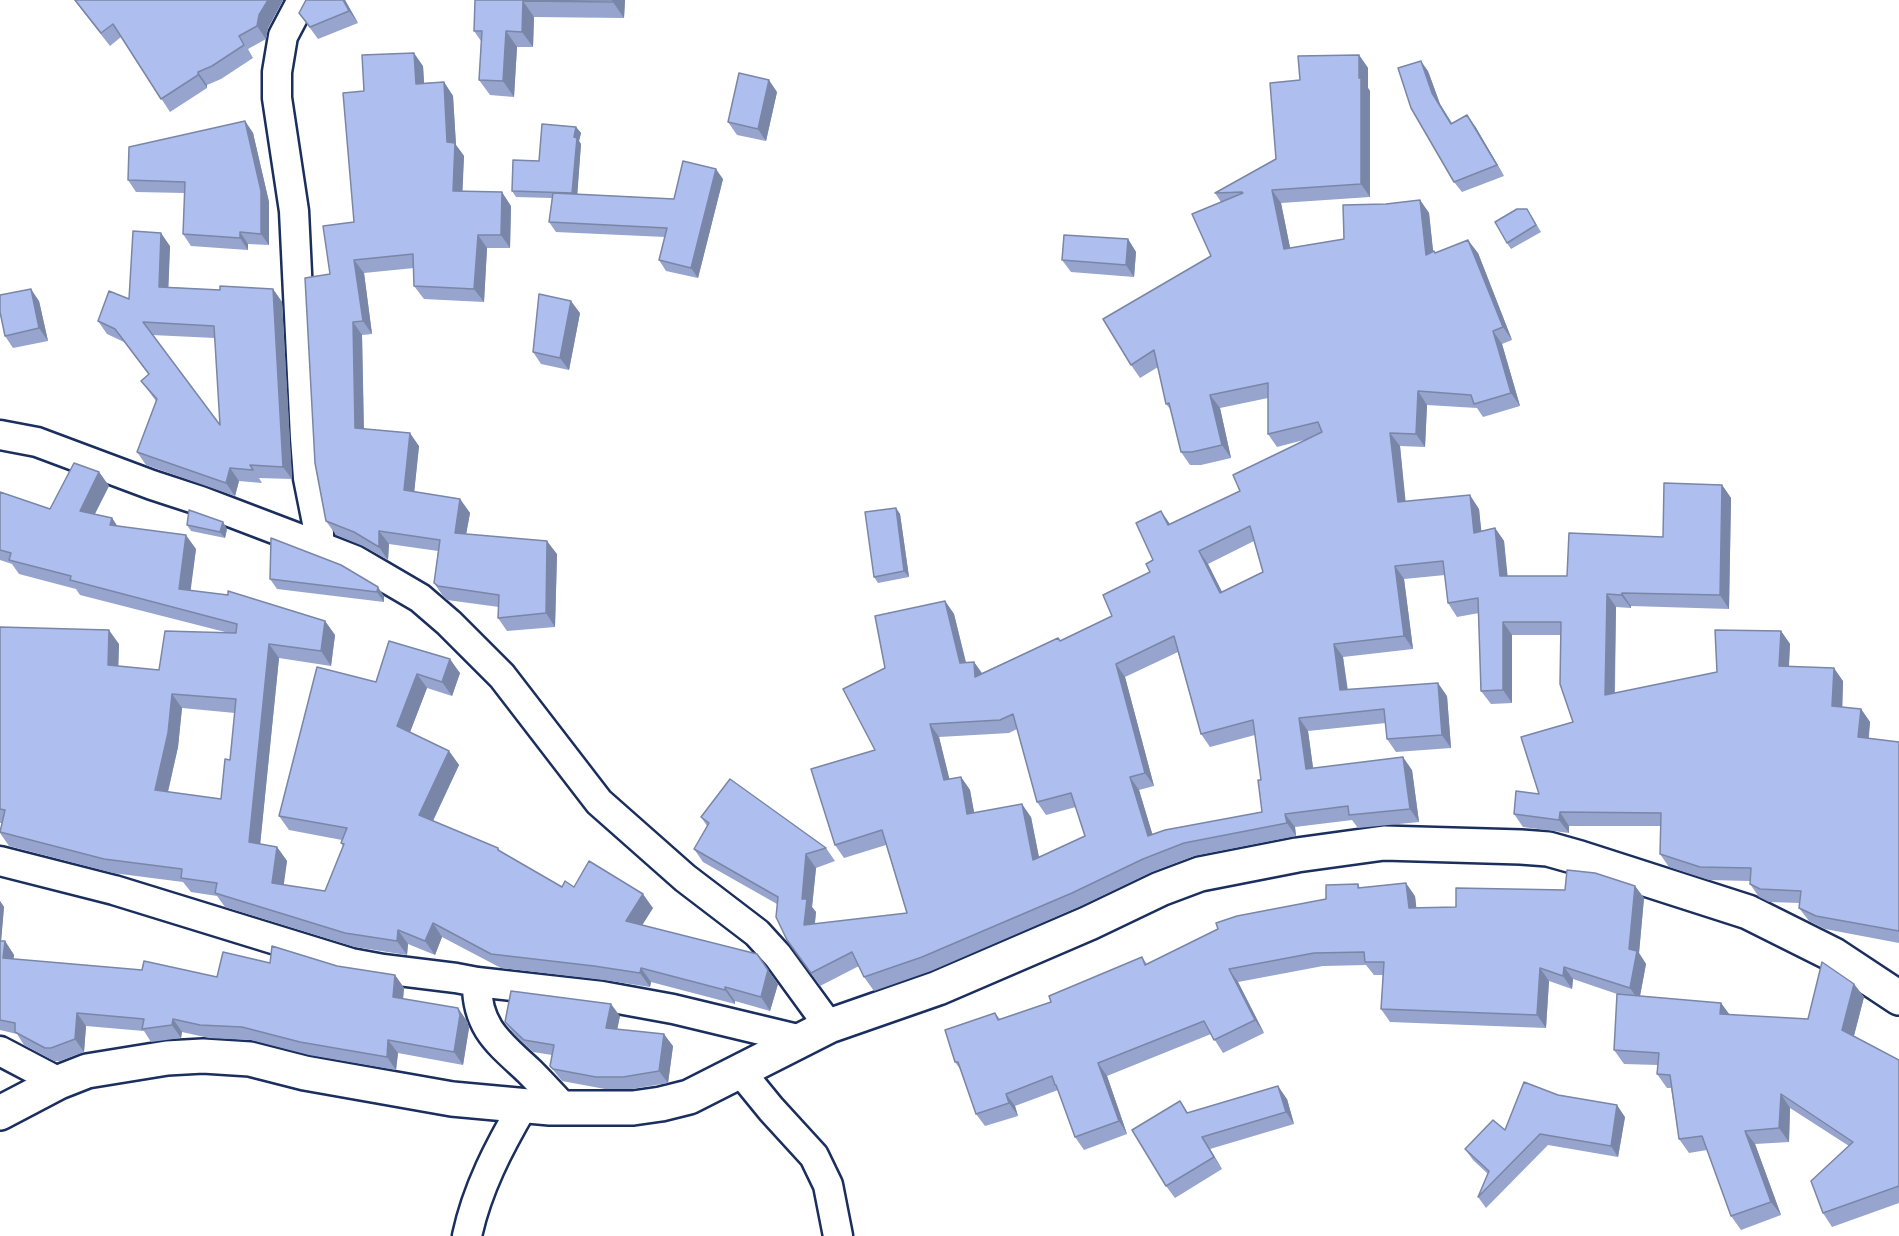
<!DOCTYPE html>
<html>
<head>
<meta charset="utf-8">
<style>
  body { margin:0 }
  canvas { display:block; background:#fff }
</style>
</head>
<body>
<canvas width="1899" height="1236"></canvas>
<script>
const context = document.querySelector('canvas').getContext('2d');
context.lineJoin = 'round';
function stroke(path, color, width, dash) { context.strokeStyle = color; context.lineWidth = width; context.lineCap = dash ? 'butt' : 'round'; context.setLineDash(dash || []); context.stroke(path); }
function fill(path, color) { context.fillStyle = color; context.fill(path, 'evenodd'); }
const street = new Path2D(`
  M302 0 283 36 277 72V98L294 211 305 438 308 478 319 533V546
  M0 435 37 442 152 485 201 501 319 546 355 560 420 598 449 623 502 676 599 802 685 878 757 933 778 956 829 1026
  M0 861 114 890 351 963 383 969 456 978 477 982 602 996 673 1009 802 1040
  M477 982C476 1027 499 1043 529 1071 541 1083 553 1096 564 1108
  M0 1051 59 1082
  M740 1071 771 1109 814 1156 828 1185 838 1236
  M467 1236C477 1189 499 1147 523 1106`);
const secondary = new Path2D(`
  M0 1113 59 1082 87 1071 167 1058 203 1056 250 1059 305 1073 452 1099 550 1108H633L661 1104 689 1097 829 1026 938 988 1089 923 1160 889 1200 874 1297 855 1384 843 1521 847 1548 849 1580 858 1748 912 1834 955 1899 998`);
const wall = new Path2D(`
  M74 0H283L268 28 266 39 248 49 253 58 221 79 207 85V88L170 112 121 37 110 46Z
  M345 0 358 23 318 39 299 13Z
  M475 0H625L624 18 534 17 533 47H517L514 97 490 95 479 80 481 41 474 31Z
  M1359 55 1368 68V88L1370 91V197L1281 203 1290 248 1344 239 1386 204 1420 200 1429 213 1433 252 1436 253H1478L1512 340 1502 344 1520 406 1483 417 1477 408 1427 405 1425 447 1400 446 1405 501 1479 509 1481 531 1495 528 1504 541 1507 576H1567L1663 537 1722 485 1731 498 1729 609 1631 606V608L1616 607 1615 693 1717 672 1781 631 1790 644 1789 667 1843 681 1842 707 1861 709 1870 722 1869 738 1899 742V943L1825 929 1809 921 1799 908 1800 903 1769 902 1759 897 1750 884V881L1709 880 1669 867 1660 854V826H1569V833L1523 827 1514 814 1539 794 1573 722 1561 635H1512V703L1491 704 1481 691 1479 613 1457 617 1448 603 1445 575 1404 579 1413 649 1343 657 1348 690 1447 696 1451 748 1396 752 1387 739 1386 723 1308 731 1313 768 1412 770 1419 822 1358 828 1352 820 1295 827 1296 836 1194 856 1152 872 1081 906 931 971 874 991 864 977 859 966 820 986 787 940 777 904 703 862 694 849 707 826 701 817 826 848 835 861 816 868 812 907 816 912 815 924 907 913 886 845 844 858 835 845 875 750 885 668 945 601 954 614 966 662H974L982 673 1058 638 1060 641 1112 616 1150 572 1153 560 1171 524 1240 491 1304 440 1277 447 1268 434V398L1220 408 1231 458 1201 465H1190L1181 452 1171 410 1166 404 1158 367 1140 378 1131 365 1211 256 1221 202 1215 193 1276 159 1300 80ZM1254 541 1263 572 1222 592 1208 564ZM1178 652 1201 734 1210 747 1255 735 1261 780 1262 812 1152 834 1139 790 1154 786 1125 677ZM1017 729 1037 802 1046 815 1076 807 1085 836 1039 857 1031 817 974 813 970 790 961 777 949 779 939 737 1009 733Z
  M423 66 424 83 444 82 453 96 456 145 464 156 462 191 511 206 510 248H487L484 302 424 299 414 286V268L364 273 372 334 362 335 364 429 419 446 414 492 460 499 470 513 466 534 557 554 555 627 507 631 498 618 499 607 447 600 443 596 434 583 438 551 389 544 388 560 363 546 336 535 326 521 330 274 354 222 364 91Z
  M1428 71 1440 104 1452 123 1475 126 1504 176 1462 192 1454 182Z
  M777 92 766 141 737 135 728 122Z
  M245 121 253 133 269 202V245L248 244V250L191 246 183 234 185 193 136 192 128 180Z
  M576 127 581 133 579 141 581 144 577 194 674 199 723 179 698 278 666 271 659 260 665 237 556 232 549 222 552 198 516 197 512 191 539 161Z
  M1531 215 1541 232 1511 249 1507 243Z
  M1128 239 1136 252 1134 277 1071 272 1062 260Z
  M170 246 168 287 220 290 273 289 282 302 292 479 259 478 262 483 239 481 235 496 146 465 137 452 156 401 141 381 149 375 124 342 107 334 98 321 129 299ZM152 335 215 338 220 425Z
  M39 301 48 341 13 348 5 336Z
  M580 313 569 370 541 364 533 352Z
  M99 472 109 486 95 514 112 518 117 526 196 549 190 590 325 621 335 635 331 666 279 658 260 844 277 847 287 861 283 885 325 891 343 846 341 843 342 840 289 830 279 816 376 682 389 641 460 673 452 696 427 688 410 732 449 751 459 765 433 821 498 848 501 852 562 887H574L653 908 642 925 778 984 770 1011 735 1001V1004L651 982 650 987 604 980 501 968 442 937 435 955 408 944 407 955 355 947 225 907 217 896 191 892 183 882 113 873 9 846 0 833 2 823H0V627L119 644 118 666 159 670 229 633 80 595 76 589 19 574 12 564 0 560V492L50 509ZM182 708 235 713 230 760 221 799 168 792 178 747Z
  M896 508 900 514 909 577 878 583 874 577Z
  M223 522 227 529 225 538 191 531 187 525Z
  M271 538 384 596V602L277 589 270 579Z
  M1358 884 1360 888 1415 896 1416 908 1456 907 1565 890 1635 886 1644 898 1639 953 1646 964 1640 996 1721 1003 1730 1015 1808 1019 1854 984 1864 997 1854 1036 1899 1060V1203L1832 1227 1823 1213 1849 1146 1790 1108 1789 1142 1755 1144 1781 1215 1741 1230 1731 1216 1707 1150 1689 1153 1679 1139 1671 1088H1667L1657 1074 1658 1065 1624 1064 1614 1050 1617 994 1573 979 1572 989 1549 981 1546 1028 1390 1022 1381 1009 1383 975H1374L1366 965 1323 966 1238 982 1264 1033 1223 1053 1211 1034 1107 1076 1127 1134 1084 1150 1075 1137 1058 1090 1015 1106 1018 1116 985 1126 976 1114 960 1069 955 1062 995 1013 1000 1019 1051 1002 1142 957 1147 964 1326 899Z
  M0 901 4 907 1 941H5L14 955 13 959 217 977 270 963 337 966 395 975 404 988 403 999 467 1021 469 1028 463 1065 398 1053 396 1070 309 1055 251 1040 209 1038 182 1032 181 1038 151 1042 144 1031 86 1026 84 1052 60 1061H54L24 1045 17 1034 0 1030Z
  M620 1016 617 1029 673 1046 668 1083 632 1089H605L562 1081 550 1066 552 1055 533 1052 514 1034 505 1022Z
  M1558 1095 1625 1117 1618 1157 1548 1145 1486 1208 1478 1197 1488 1174 1473 1160 1465 1149 1505 1130Z
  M1287 1099 1294 1124 1210 1149 1222 1169 1175 1198 1166 1186 1180 1101 1188 1113Z`);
const shadedWall = new Path2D(`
  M268 0H283L268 28 266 39 257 26 259 15Z
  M343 0H345L358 23 349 11Z
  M613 0H625L624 18 613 2Z
  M523 1 534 17 533 47 522 32Z
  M506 31 517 47 514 97 503 81Z
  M414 53 423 66 425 97 416 84Z
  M1359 55 1368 68V88L1370 91V197L1361 184Z
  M1421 61 1428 71 1440 104 1458 134 1432 93Z
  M198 72 207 85V88L198 75Z
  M769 80 777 92 766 141 758 129Z
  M444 82 453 96 456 145 464 156 462 204 453 191 447 142Z
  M1467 115 1475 126 1504 176 1497 165Z
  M245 121 253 133 269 202V245L261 234Z
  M576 127 581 133 579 141 581 144 577 199 572 193 574 137Z
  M716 169 723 179 698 278 691 268Z
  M1272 190 1281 203 1293 262 1284 249Z
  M502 192 511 206 510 248 501 235Z
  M1420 200 1429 213 1435 268 1426 255Z
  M240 232 248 244V250L240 238Z
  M161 233 170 246 168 300 159 287Z
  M478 235 487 248 484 302 474 289Z
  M1128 239 1136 252 1134 277 1126 265Z
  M1468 240 1478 253 1512 340 1503 327Z
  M354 260 364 273 372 334 363 321Z
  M31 289 39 301 48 341 39 328Z
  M273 289 282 302 292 479 283 467Z
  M571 301 580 313 569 370 560 358Z
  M353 322 362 335 364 441 355 428Z
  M1493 331 1502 344 1520 406 1511 393Z
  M1418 391 1427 405 1425 447 1416 434Z
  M1210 395 1220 408 1231 458 1222 445Z
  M410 433 419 446 413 504 404 490Z
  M1390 433 1400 446 1407 515 1398 502Z
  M230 468 239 481 235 496 226 483Z
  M99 472 109 486 89 525 80 511Z
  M1722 485 1731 498 1729 609 1720 595Z
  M1470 495 1479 509 1483 546 1474 533Z
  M460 499 470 513 464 546 455 533Z
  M896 508 900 514 909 577 904 571Z
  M1161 511 1170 524 1168 525Z
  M112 518 122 533 110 525Z
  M223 522 227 529 225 538 220 532Z
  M1495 528 1504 541 1509 589 1500 576Z
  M379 531 389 544 388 560 379 547Z
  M186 535 196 549 189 603 179 589Z
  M547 541 557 554 555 627 546 613Z
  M1199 551 1208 564 1229 606 1220 593Z
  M1395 566 1404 579 1413 649 1404 636Z
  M378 587 384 596V602L377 592Z
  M1622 593 1631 606V608L1621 595Z
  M1607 594 1616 607 1614 709 1605 695Z
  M945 601 954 614 969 676 960 663Z
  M325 621 335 635 331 666 321 651Z
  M1503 622 1512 635V703L1503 690Z
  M109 630 119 644 118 679 108 665Z
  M1781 631 1790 644 1788 680 1779 666Z
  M269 644 279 658 259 856 249 842Z
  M1334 644 1343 657 1349 703 1340 690Z
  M450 659 460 673 452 696 442 682Z
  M974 662 983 675 975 677Z
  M1116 664 1125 677 1154 786 1145 773Z
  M1834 668 1843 681 1842 719 1832 706Z
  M417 674 427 688 407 740 397 726Z
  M1438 683 1447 696 1451 748 1442 735Z
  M172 694 182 708 178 747 165 804 155 790Z
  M1861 709 1870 722 1867 750 1858 737Z
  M1299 718 1308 731 1315 782 1306 769Z
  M930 724 939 737 953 793 944 780Z
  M449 751 459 765 429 829 419 815Z
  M1403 757 1412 770 1419 822 1410 809Z
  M961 777 970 790 977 828 967 814Z
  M1130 777 1139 790 1157 849 1148 836Z
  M1022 804 1031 817 1042 873 1033 860Z
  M1560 812 1569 826V833L1559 820Z
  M1285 814 1295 827 1296 836 1287 823Z
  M277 847 287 861 282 898 272 883Z
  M806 854 816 868 812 907 816 912 813 938 804 925 802 899Z
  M1406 883 1415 896 1418 921 1409 908Z
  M1635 886 1644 898 1639 953 1646 964 1639 1001 1630 988 1629 949Z
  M643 894 653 908 636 935 626 921Z
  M0 901 4 907 0 953Z
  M433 923 442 937 435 955 425 941Z
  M398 930 408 944 407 955 397 941Z
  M5 941 14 955 12 971 3 958Z
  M1564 967 1573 979 1572 989 1563 976Z
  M641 968 651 982 650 987 640 973Z
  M1540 968 1549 981 1546 1028 1537 1015Z
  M1229 969 1238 982 1264 1033 1255 1020Z
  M768 970 778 984 770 1011 761 997Z
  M395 975 404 988 402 1011 393 997Z
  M1854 984 1864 997 1852 1043 1842 1030Z
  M725 987 735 1001V1004L725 990Z
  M1721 1003 1731 1017 1720 1014Z
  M611 1004 620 1016 615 1040 606 1028Z
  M458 1008 467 1021 469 1028 463 1065 454 1052Z
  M77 1013 86 1026 84 1052 75 1039Z
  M173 1019 182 1032 181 1038 172 1025Z
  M664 1034 673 1046 668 1083 659 1071Z
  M388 1040 398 1053 396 1070 387 1057Z
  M1098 1063 1107 1076 1127 1134 1119 1121Z
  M1278 1086 1287 1099 1294 1124 1286 1112Z
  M1006 1094 1015 1106 1018 1116 1009 1103Z
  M1781 1094 1790 1108 1789 1142 1779 1128Z
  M1617 1105 1625 1117 1618 1157 1611 1146Z
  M1745 1131 1755 1144 1781 1215 1771 1202Z
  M1202 1137 1210 1149 1222 1169 1214 1157Z`);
const building = new Path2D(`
  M75 0H268L259 15 257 26 239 36 244 45 212 66 198 72V75L161 99 113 24 101 33Z
  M306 0H343L349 11 310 27 299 13Z
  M475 0H613V2L523 1 522 32 506 31 503 81 479 80 482 31H474Z
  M414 53 416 84 444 82 447 142 455 143 453 191 502 192 501 235H478L474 289 414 286 413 254 354 260 363 321 353 322 355 428 410 433 404 490 460 499 455 533 547 541 546 613 498 618 499 595 438 586 434 583 440 540 379 531V547L354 532 326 521 315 463 305 278 330 274 323 226 354 222 343 93 364 91 362 55Z
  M1359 55V78H1361V184L1272 190 1284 249 1344 239 1343 205 1386 204 1420 200 1426 255 1434 251 1435 253 1468 240 1503 327 1493 331 1511 393 1474 404 1471 395 1418 391 1416 434 1390 433 1398 502 1470 495 1474 533 1495 528 1500 576H1567L1569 533 1663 537 1664 483 1722 485 1720 595 1622 593 1621 595 1607 594 1605 695 1717 672 1715 630 1781 631 1779 666 1834 668 1832 706 1861 709 1858 737 1899 742V931L1816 916 1799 908 1801 891 1760 889 1750 884 1751 868 1700 867 1660 854 1661 813 1560 812 1559 820 1514 814 1516 791 1539 794 1521 737 1573 722 1560 684 1561 622H1503V690L1481 691 1478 598 1448 603 1443 561 1395 566 1404 636 1334 644 1340 690 1438 683 1442 735 1387 739 1384 709 1299 718 1306 769 1403 757 1410 809 1349 815 1348 806 1285 814 1287 823 1184 843 1143 859 1072 893 922 957 864 977 852 952 811 973 787 940 776 917 778 897 694 849 709 823 701 817 730 779 826 848 806 854 802 899H807L804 925 907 913 882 830 835 845 811 769 875 750 843 689 885 668 875 616 945 601 960 663 974 662 975 677 1058 638 1060 641 1112 616 1103 595 1150 572 1146 564 1153 560 1136 523 1161 511 1168 525 1240 491 1233 475 1322 432 1318 422 1268 434V383L1210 395 1222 445 1192 452H1181L1169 403 1166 404 1154 350 1131 365 1103 319 1211 256 1192 214 1243 193 1242 192 1215 193 1276 159 1270 83 1300 80 1298 56ZM1250 526 1263 572 1220 593 1199 551ZM1174 636 1201 734 1253 720 1261 780H1258L1262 812 1165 830 1148 836 1130 777 1145 773 1116 664ZM1013 714 1037 802 1071 793 1085 836 1033 860 1022 804 967 814 961 777 944 780 930 724 1000 720Z
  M1421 61 1432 93 1451 124 1467 115 1497 165 1454 182 1411 108 1398 68Z
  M739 73 769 80 758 129 728 122Z
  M245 121 261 191V234L240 232V238L183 234 185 182 128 180 129 147Z
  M542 124 576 127 574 137 577 138 572 193 512 191 513 160 539 161Z
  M683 161 716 169 691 268 659 260 667 228 549 222 553 193 674 199Z
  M1517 209H1527L1536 225 1507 243 1495 222Z
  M133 231 161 233 159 287 220 290V286L273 289 283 467 250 465 253 470 230 468 226 483 137 452 157 399 141 381 149 374 115 329 98 321 109 291 129 299ZM143 322 214 326 220 425Z
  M1064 235 1128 239 1126 265 1062 260Z
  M31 289 39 328 5 336 0 312V295Z
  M539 294 571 301 560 358 533 352Z
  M74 463 99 472 80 511 112 518 110 525 186 535 179 589 228 595V591L325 621 321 651 269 644 249 842 277 847 272 883 325 891 344 844 341 843 347 828 279 816 317 667 376 682 389 641 450 659 442 682 417 674 397 726 449 751 419 815 498 848V850L562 887 565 881 574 887 589 861 643 894 626 921 757 954 768 970 761 997 725 987V990L641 968 640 973 594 966 491 954 433 923 425 941 398 930 397 941 345 933 215 893 217 883 181 878 182 869 104 859 0 832 5 810 0 809V627L109 630 108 665 159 670 165 631 236 633 237 624 70 580 71 576 9 560 11 553 0 550V492L50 509ZM172 694 236 699 230 760 225 759 221 799 155 790 168 733Z
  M896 508 904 571 874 577 865 512Z
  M189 510 223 522 220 532 187 525Z
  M271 538 341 565 378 587 377 592 270 579Z
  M1567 870 1595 873 1635 886 1629 949 1637 951 1630 988 1564 967 1563 976 1540 968 1537 1015 1381 1009 1384 962H1365L1364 952 1314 953 1229 969 1255 1020 1214 1040 1204 1021 1098 1063 1119 1121 1075 1137 1056 1085H1055L1052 1076 1006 1094 1009 1103 976 1114 958 1062H955L945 1030 995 1013 998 1020 1051 1002 1049 996 1142 957 1145 965 1218 929 1216 923 1237 916 1326 899V885L1358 884V888L1406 883 1409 908 1456 907V888L1565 890Z
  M0 941H5L3 958 142 970 144 961 217 977 223 952 270 963 272 946 337 966 395 975 393 997 458 1008 460 1015 454 1052 388 1040 387 1057 300 1042 242 1027 200 1025 173 1019 172 1025 142 1029 144 1019 77 1013 75 1039 51 1048H45L15 1032V1023L0 1020Z
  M1822 962 1854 984 1842 1030 1899 1060V1186L1823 1213 1811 1181 1853 1142 1781 1094 1779 1128 1745 1131 1771 1202 1731 1216 1702 1136 1679 1139 1670 1075 1657 1074 1659 1053 1614 1050 1617 994 1721 1003 1720 1014 1808 1019Z
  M511 991 611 1004 606 1028 664 1034 659 1071 623 1077H596L553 1069 550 1066 554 1045 524 1040 505 1022Z
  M1524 1082 1558 1095 1617 1105 1611 1146 1540 1134 1478 1197 1489 1171 1465 1149 1493 1120 1505 1130Z
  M1278 1086 1286 1112 1202 1137 1214 1157 1166 1186 1132 1130 1180 1101 1187 1113Z`);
stroke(street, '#1b2f5e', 33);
stroke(secondary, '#1b2f5e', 38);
stroke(street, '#fff', 28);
stroke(secondary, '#fff', 33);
fill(wall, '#96a4ce');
fill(shadedWall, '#7a86a7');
fill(building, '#aebfef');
stroke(building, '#7a86a7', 1.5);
</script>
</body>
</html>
